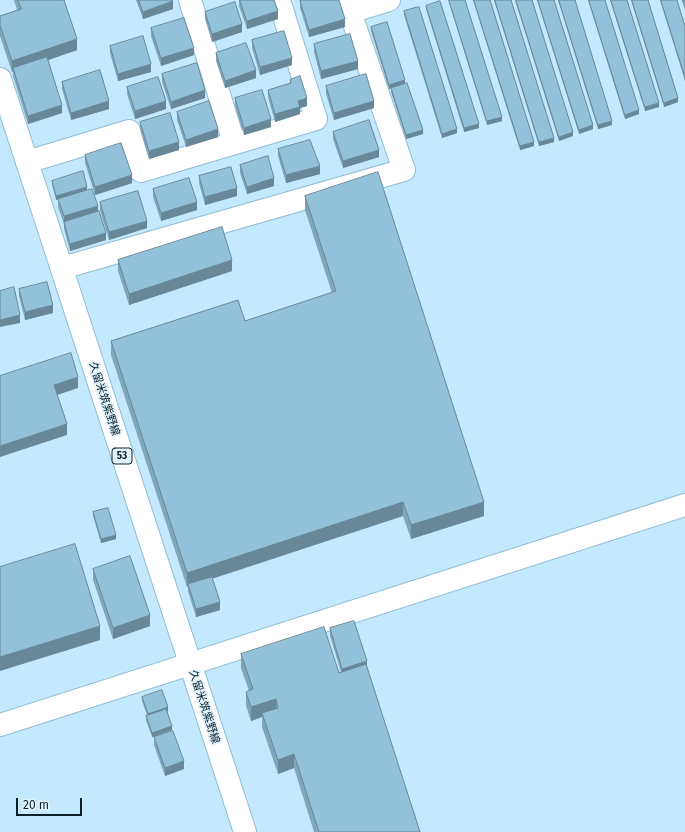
<!DOCTYPE html>
<html>
<head>
<meta charset="utf-8">
<style>
  body { margin:0 }
  #map { position:relative; width:685px; height:832px; overflow:hidden; background:#c4e9fe; font-family:"Fira Sans",sans-serif }
  canvas { display:block }
  .scale { position:absolute; left:16px; top:798px; width:66px; height:18px; box-sizing:border-box; border:2px solid #0e2029; border-top:0; padding-left:5px; font-size:12px; line-height:14px; white-space:nowrap; color:#0e2029; -webkit-text-stroke:3px #e1f3fd; paint-order:stroke }
</style>
</head>
<body>
<div id="map">
<canvas width="685" height="832"></canvas>
<div class="scale">20 m</div>
</div>
<script>
const context = document.querySelector('canvas').getContext('2d');
context.lineJoin = 'round';
function stroke(path, color, width, dash) { context.strokeStyle = color; context.lineWidth = width; context.lineCap = dash ? 'butt' : 'round'; context.setLineDash(dash || []); context.stroke(path); }
function fill(path, color) { context.fillStyle = color; context.fill(path, 'evenodd'); }
function drawText(font, color, halo, rows, align = 'center') {
  context.font = font + ' "Fira Sans","Noto Sans JP",sans-serif'; context.lineWidth = 3.5; context.setLineDash([]); context.textBaseline = 'middle'; context.strokeStyle = halo; context.fillStyle = color; for (const [text, x, y, turn = 0] of rows) {
    context.save(); context.translate(x, y); context.rotate((+turn || 0) * Math.PI / 180); context.textAlign = isNaN(turn) ? turn : align; if (halo) context.strokeText(text, 0, 0); context.fillText(text, 0, 0); context.restore();
  }
}
const minor = new Path2D(`
  M190 0 234 143
  M350 12 389 0
  M27 162 129 131 141 171 316 119 279 0
  M62 268 404 170 346 0
  M0 725 685 505`);
const major = new Path2D(`
  M0 79 245 832`);
const wall = new Path2D(`
  M14 0H64L77 50 48 60 62 113 28 124 13 76V72H12L0 36V16L17 10Z
  M136 0H172L173 9 143 19Z
  M239 0H274L278 19 247 29 239 6Z
  M449 0H465L502 121 487 125 449 2Z
  M473 0H490L534 146 520 150Z
  M494 0H511L554 142 539 146Z
  M515 0H532L573 136 559 141Z
  M537 0H554L593 129 579 134Z
  M558 0H575L612 125 598 129Z
  M588 0H605L639 114 625 119Z
  M610 0H627L659 107 645 111Z
  M631 0H648L678 102 664 107Z
  M660 0H677L685 26V81Z
  M682 0H685V10Z
  M300 1 345 27 309 37 300 8Z
  M426 6 479 128 464 132 426 9Z
  M404 11 457 133 442 138 404 15Z
  M205 12 242 32 212 42 205 19Z
  M371 27 405 83 423 134 406 139 391 92V88L389 89 371 31Z
  M151 28 194 55 161 66 151 36Z
  M252 40 292 65 260 75 252 48Z
  M314 44 358 69 321 79 314 52Z
  M110 46 151 72 118 81 110 53Z
  M216 53 256 78 225 88 216 61Z
  M162 74 205 98 171 109 162 82Z
  M290 80 307 106 300 108V114L275 122 268 97V90L290 83Z
  M62 82 109 109 71 120 62 89Z
  M326 86 374 108 334 120 326 94Z
  M127 87 166 109 135 119 127 94Z
  M235 98 271 127 244 135 235 106Z
  M177 112 218 137 186 147 177 120Z
  M140 122 179 150 149 159 140 129Z
  M333 132 379 157 343 168 333 139Z
  M278 149 320 174 286 183 278 156Z
  M85 155 132 183 95 195 85 163Z
  M240 165 274 186 247 194 240 173Z
  M199 176 237 196 205 205 199 183Z
  M52 181 87 190 56 200 52 185Z
  M153 189 197 210 161 221 153 197Z
  M305 196 484 516 411 539 403 516 212 579 220 610 196 617 188 591V586L187 587 111 355V341L245 321 332 293 305 210Z
  M58 199 98 211 106 240 70 251 64 229V224L58 207Z
  M100 202 147 228 109 240 100 210Z
  M118 260 232 271 129 305 118 271Z
  M19 289 53 313 25 320 19 296Z
  M93 512 116 539 101 543 93 516Z
  M93 569 150 626 113 639 93 580Z
  M330 628 367 669 420 832H314L294 768 278 774 262 727V717L251 721 246 706V692L249 691 241 668V654L339 673 341 672 330 636Z
  M142 697 168 711H167L172 730 152 737 146 720V716L147 715 142 701Z
  M154 737 184 769 165 776 154 745Z`);
const shadedWall = new Path2D(`
  M173 1V9L143 19V12Z
  M278 11V19L247 29V21Z
  M345 19V27L309 37V30Z
  M242 24V32L212 42V34Z
  M77 39V50L14 72 13 68 12 72V61Z
  M194 48V55L161 66V58Z
  M292 58V65L260 75V67Z
  M358 61V69L321 79V71Z
  M151 64V72L118 81V74Z
  M256 70V78L225 88V81Z
  M405 80V84L389 89V85Z
  M205 90V98L171 109V102Z
  M307 98V106L300 108V114L275 122V114L298 101Z
  M678 98V102L664 107V103Z
  M109 101V109L71 120V113Z
  M166 101V109L135 119V111Z
  M374 101V108L334 120V113Z
  M659 103V107L645 111V107Z
  M62 105V113L28 124V116Z
  M639 110V114L625 119V115Z
  M502 117V121L487 125V121Z
  M271 119V127L244 135V128Z
  M612 121V125L598 129V125Z
  M479 124V128L464 132V128Z
  M593 125V129L579 134V130Z
  M218 129V137L186 147V140Z
  M457 129V133L442 138V134Z
  M423 130V134L406 139V135Z
  M573 132V136L559 141V137Z
  M554 138V142L539 146V142Z
  M179 142V150L149 159V151Z
  M534 142V146L520 150V146Z
  M379 150V157L343 168V161Z
  M320 166V174L286 183V175Z
  M132 175V183L95 195V187Z
  M274 178V186L247 194V187Z
  M87 187V190L56 200V196Z
  M237 188V196L205 205V197Z
  M197 202V210L161 221V213Z
  M98 206V213L64 222V224V216Z
  M147 221V228L109 240V232Z
  M106 233V240L70 251V244Z
  M232 260V271L129 305V294Z
  M53 305V313L25 320V312Z
  M20 315V323L0 327V320Z
  M78 377V388L54 396V385Z
  M67 424V435L0 457V446Z
  M403 502V516L189 586 188 584V586L187 587V573Z
  M484 502V516L411 539V525Z
  M116 535V539L101 543V539Z
  M220 602V610L196 617V609Z
  M150 615V626L113 639V628Z
  M100 626V640L0 671V657Z
  M367 661V669L342 677V669Z
  M276 699V713H262V717L251 721V707Z
  M168 707V711L148 718V714Z
  M172 726V730L152 737V733Z
  M294 754V768L278 774V760Z
  M184 761V769L165 776V768Z`);
const building = new Path2D(`
  M18 0H64L77 39 12 61 0 25V16L21 9Z
  M139 0H172L173 1 143 12Z
  M240 0H274L278 11 247 21Z
  M303 0H339L345 19 309 30 300 1Z
  M449 0H465L502 117 487 121Z
  M474 0H490L534 142 520 146Z
  M495 0H511L554 138 539 142Z
  M516 0H532L573 132 559 137Z
  M538 0H554L593 125 579 130Z
  M559 0H575L612 121 598 125Z
  M589 0H605L639 110 625 115Z
  M611 0H627L659 103 645 107Z
  M632 0H648L678 98 664 103Z
  M661 0H677L685 26V77Z
  M683 0H685V6Z
  M440 1 479 124 464 128 426 6Z
  M235 2 242 24 212 34 205 12Z
  M419 7 457 129 442 134 404 11Z
  M184 18 194 48 161 58 151 28Z
  M387 22 405 80 389 85 371 27Z
  M284 31 292 58 260 67 252 40Z
  M350 34 358 61 321 71 314 44Z
  M143 36 151 64 118 74 110 46Z
  M246 43 256 70 225 81 216 53Z
  M47 57 62 105 28 116 13 68Z
  M197 63 205 90 171 102 162 74Z
  M100 70 109 101 71 113 62 82Z
  M366 74 374 101 334 113 326 86Z
  M300 76 307 98 298 101 300 107 275 114 268 90 291 83 290 80Z
  M158 77 166 101 135 111 127 87Z
  M407 83 423 130 406 135 391 88Z
  M262 90 271 119 244 128 235 98Z
  M209 101 218 129 186 140 177 112Z
  M170 113 179 142 149 151 140 122Z
  M369 120 379 150 343 161 333 132Z
  M310 140 320 166 286 175 278 149Z
  M121 143 132 175 95 187 85 155Z
  M268 156 274 178 247 187 240 165Z
  M231 167 237 188 205 197 199 176Z
  M83 171 87 187 56 196 52 181Z
  M378 172 484 502 411 525 403 502 187 573 111 341 238 300 245 321 336 291 305 196Z
  M189 178 197 202 161 213 153 189Z
  M92 189 98 206 64 216 58 199Z
  M138 191 147 221 109 232 100 202Z
  M99 211 106 233 70 244 64 222Z
  M222 227 232 260 129 294 118 260Z
  M47 282 53 305 25 312 19 289Z
  M14 287 20 315 0 320V291Z
  M71 353 78 377 54 385 67 424 0 446V376Z
  M108 508 116 535 101 539 93 512Z
  M75 544 100 626 0 657V567Z
  M130 556 150 615 113 628 93 569Z
  M212 577 220 602 196 609 188 584Z
  M354 621 367 661 342 669 330 628Z
  M324 627 339 673 366 664 420 832H319L294 754 278 760 262 713 278 708 276 699 251 707 246 692 253 689 241 654Z
  M162 690 168 707 148 714 142 697Z
  M166 709 172 726 152 733 146 716Z
  M173 731 184 761 165 768 154 737Z`);
const shields = [
  [122,456,20]
];
const shieldNames = [
  ["53",122,456]
];
const streetNames = [
  ["久留米筑紫野線",104,399,72],
  ["久留米筑紫野線",204,707,72]
];
stroke(minor, '#8fbcd5', 24);
stroke(major, '#8fbcd5', 24);
stroke(minor, '#fff', 22);
stroke(major, '#fff', 22);
fill(wall, '#7fa6bb');
fill(shadedWall, '#688799');
fill(building, '#94c1da');
stroke(building, '#688799', 1);
for (const [x, y, w] of shields) { const box = new Path2D(); box.roundRect(x - w / 2, y - 8, w, 16, 3); context.fillStyle = '#e1f3fd'; context.fill(box); stroke(box, '#0e2029', 1); }
drawText('bold 10px', '#0e2029', null, shieldNames);
drawText('11px', '#0e2029', '#e1f3fd', streetNames);
</script>
</body>
</html>
